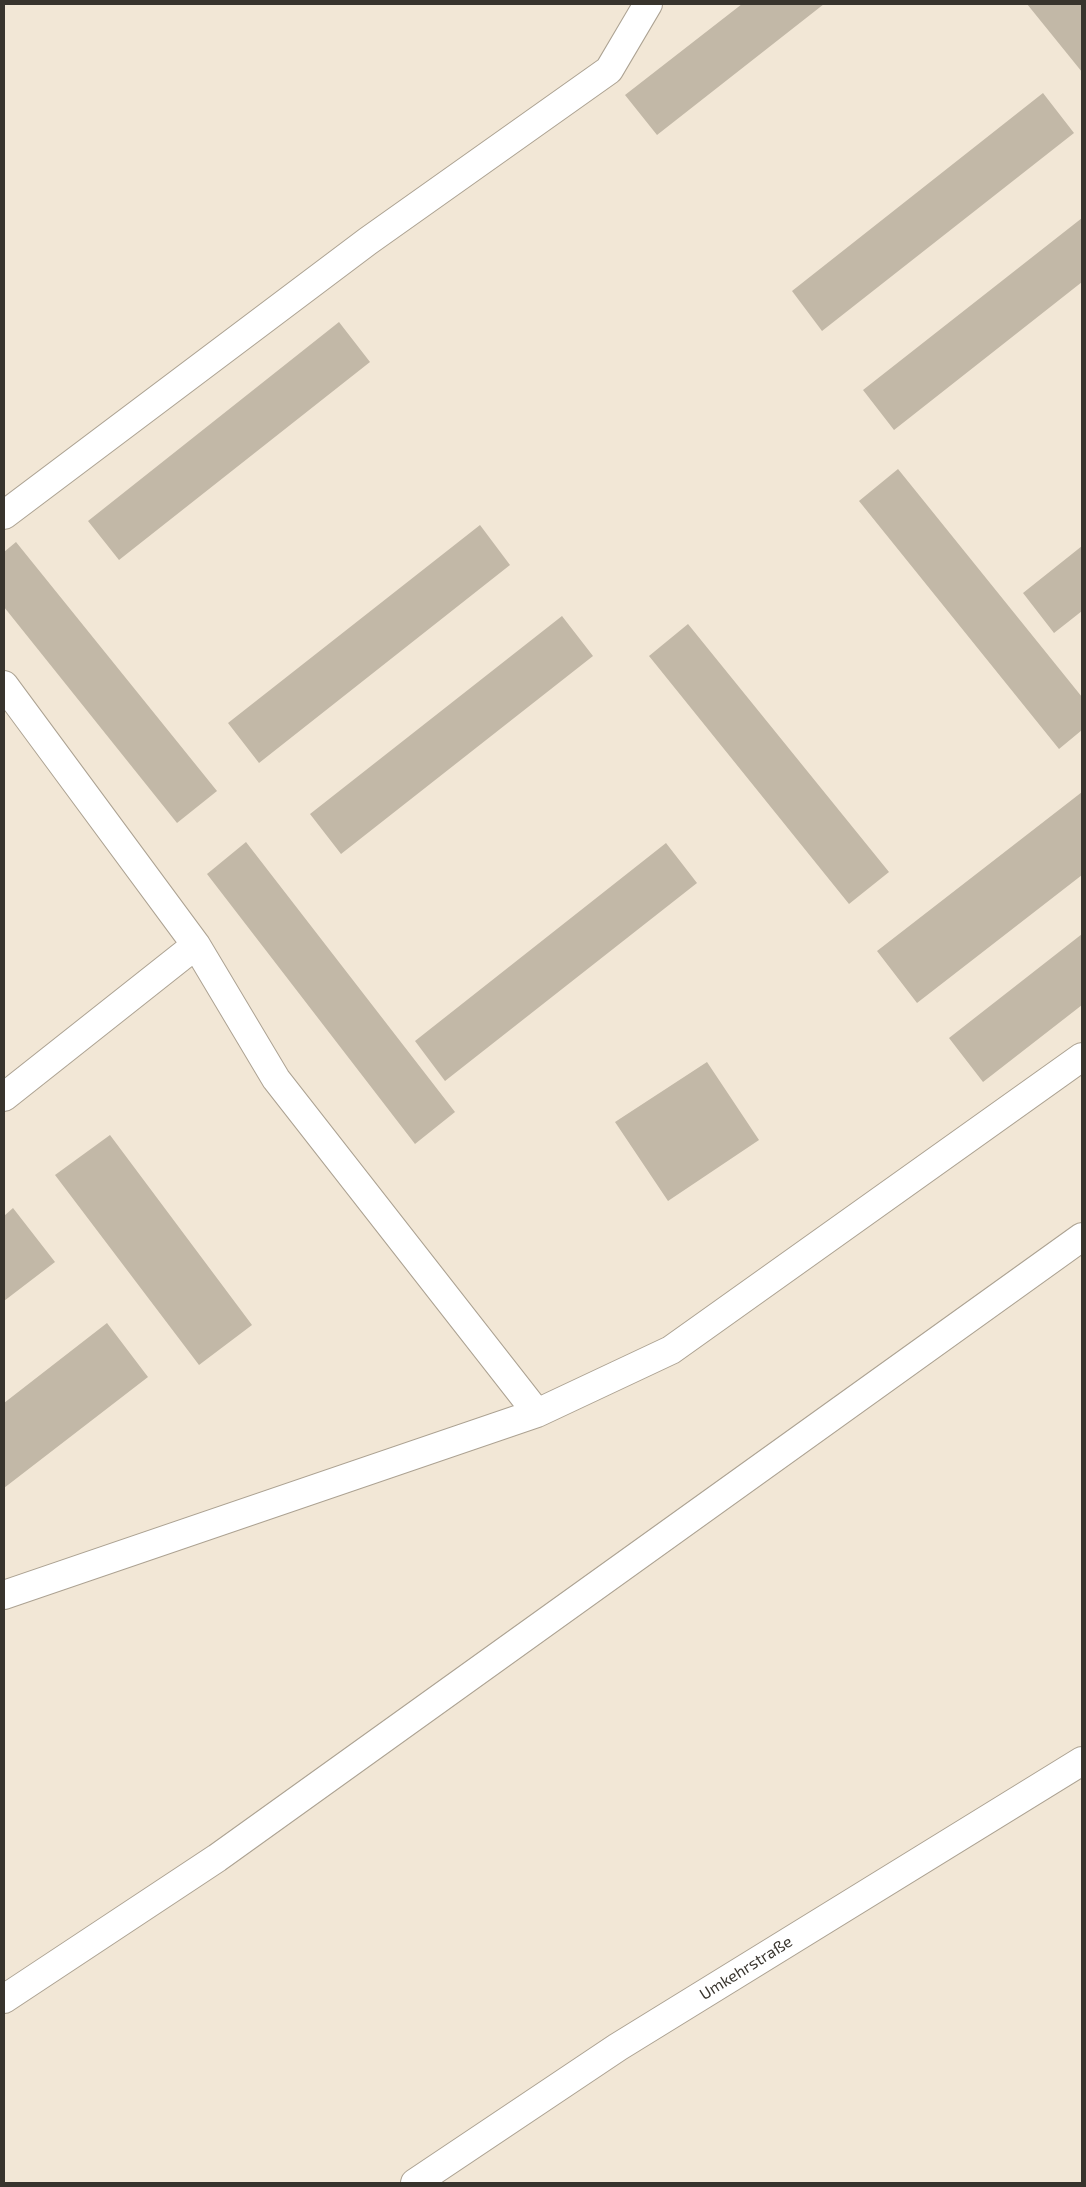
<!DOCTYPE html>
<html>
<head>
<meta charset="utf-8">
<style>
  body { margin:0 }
  #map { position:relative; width:1086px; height:2187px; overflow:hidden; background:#f2e7d6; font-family:"Exo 2",sans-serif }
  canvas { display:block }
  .frame { position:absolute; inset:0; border:5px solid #38342d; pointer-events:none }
</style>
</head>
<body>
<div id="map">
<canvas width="1086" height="2187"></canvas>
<div class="frame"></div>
</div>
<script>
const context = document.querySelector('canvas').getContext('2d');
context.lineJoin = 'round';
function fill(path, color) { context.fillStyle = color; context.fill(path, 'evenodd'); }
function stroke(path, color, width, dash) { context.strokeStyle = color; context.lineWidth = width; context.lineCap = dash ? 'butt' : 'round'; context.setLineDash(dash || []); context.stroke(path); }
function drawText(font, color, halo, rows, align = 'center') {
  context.font = font + ' "Exo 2",sans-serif'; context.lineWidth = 4; context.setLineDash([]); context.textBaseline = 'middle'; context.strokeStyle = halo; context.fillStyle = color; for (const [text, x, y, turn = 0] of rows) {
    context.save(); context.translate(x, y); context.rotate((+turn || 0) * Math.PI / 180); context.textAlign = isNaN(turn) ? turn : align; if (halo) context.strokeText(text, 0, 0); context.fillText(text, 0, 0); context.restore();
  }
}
const building = new Path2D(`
  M742 4H824L657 135 625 95Z
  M1027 4H1082V72Z
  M1043 93 1074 133 822 331 792 291Z
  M1082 218V282L894 430 863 390Z
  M339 322 370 362 119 560 88 521Z
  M898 469 1082 697V730L1059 749 859 501Z
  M480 525 510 565 259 763 228 723Z
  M16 542 217 791 177 823 4 607V552Z
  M1082 546V611L1054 633 1023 593Z
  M562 616 593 656 341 854 310 814Z
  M688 624 889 872 849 904 649 656Z
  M1082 792V875L917 1003 877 951Z
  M246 842 455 1112 415 1144 207 874Z
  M666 843 697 883 445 1081 415 1041Z
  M1082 934V1005L983 1082 949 1038Z
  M707 1062 759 1140 668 1201 615 1122Z
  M110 1135 252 1325 199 1365 55 1175Z
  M13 1208 55 1262 4 1301V1216Z
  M107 1323 148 1377 4 1488V1403Z`);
const minor = new Path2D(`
  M4 515 368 241 609 70 648 4
  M4 685 196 945 276 1079 537 1413
  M4 1097 196 945
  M4 1595 537 1413 671 1350 1082 1057
  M4 1999 217 1858 1082 1237
  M415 2183 618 2047 1082 1761`);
const streetNames = [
  ["Umkehrstraße",746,1968,-32]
];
fill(building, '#c2b8a7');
stroke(minor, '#aca292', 30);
stroke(minor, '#fff', 28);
drawText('16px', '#38342d', '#fff', streetNames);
</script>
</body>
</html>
